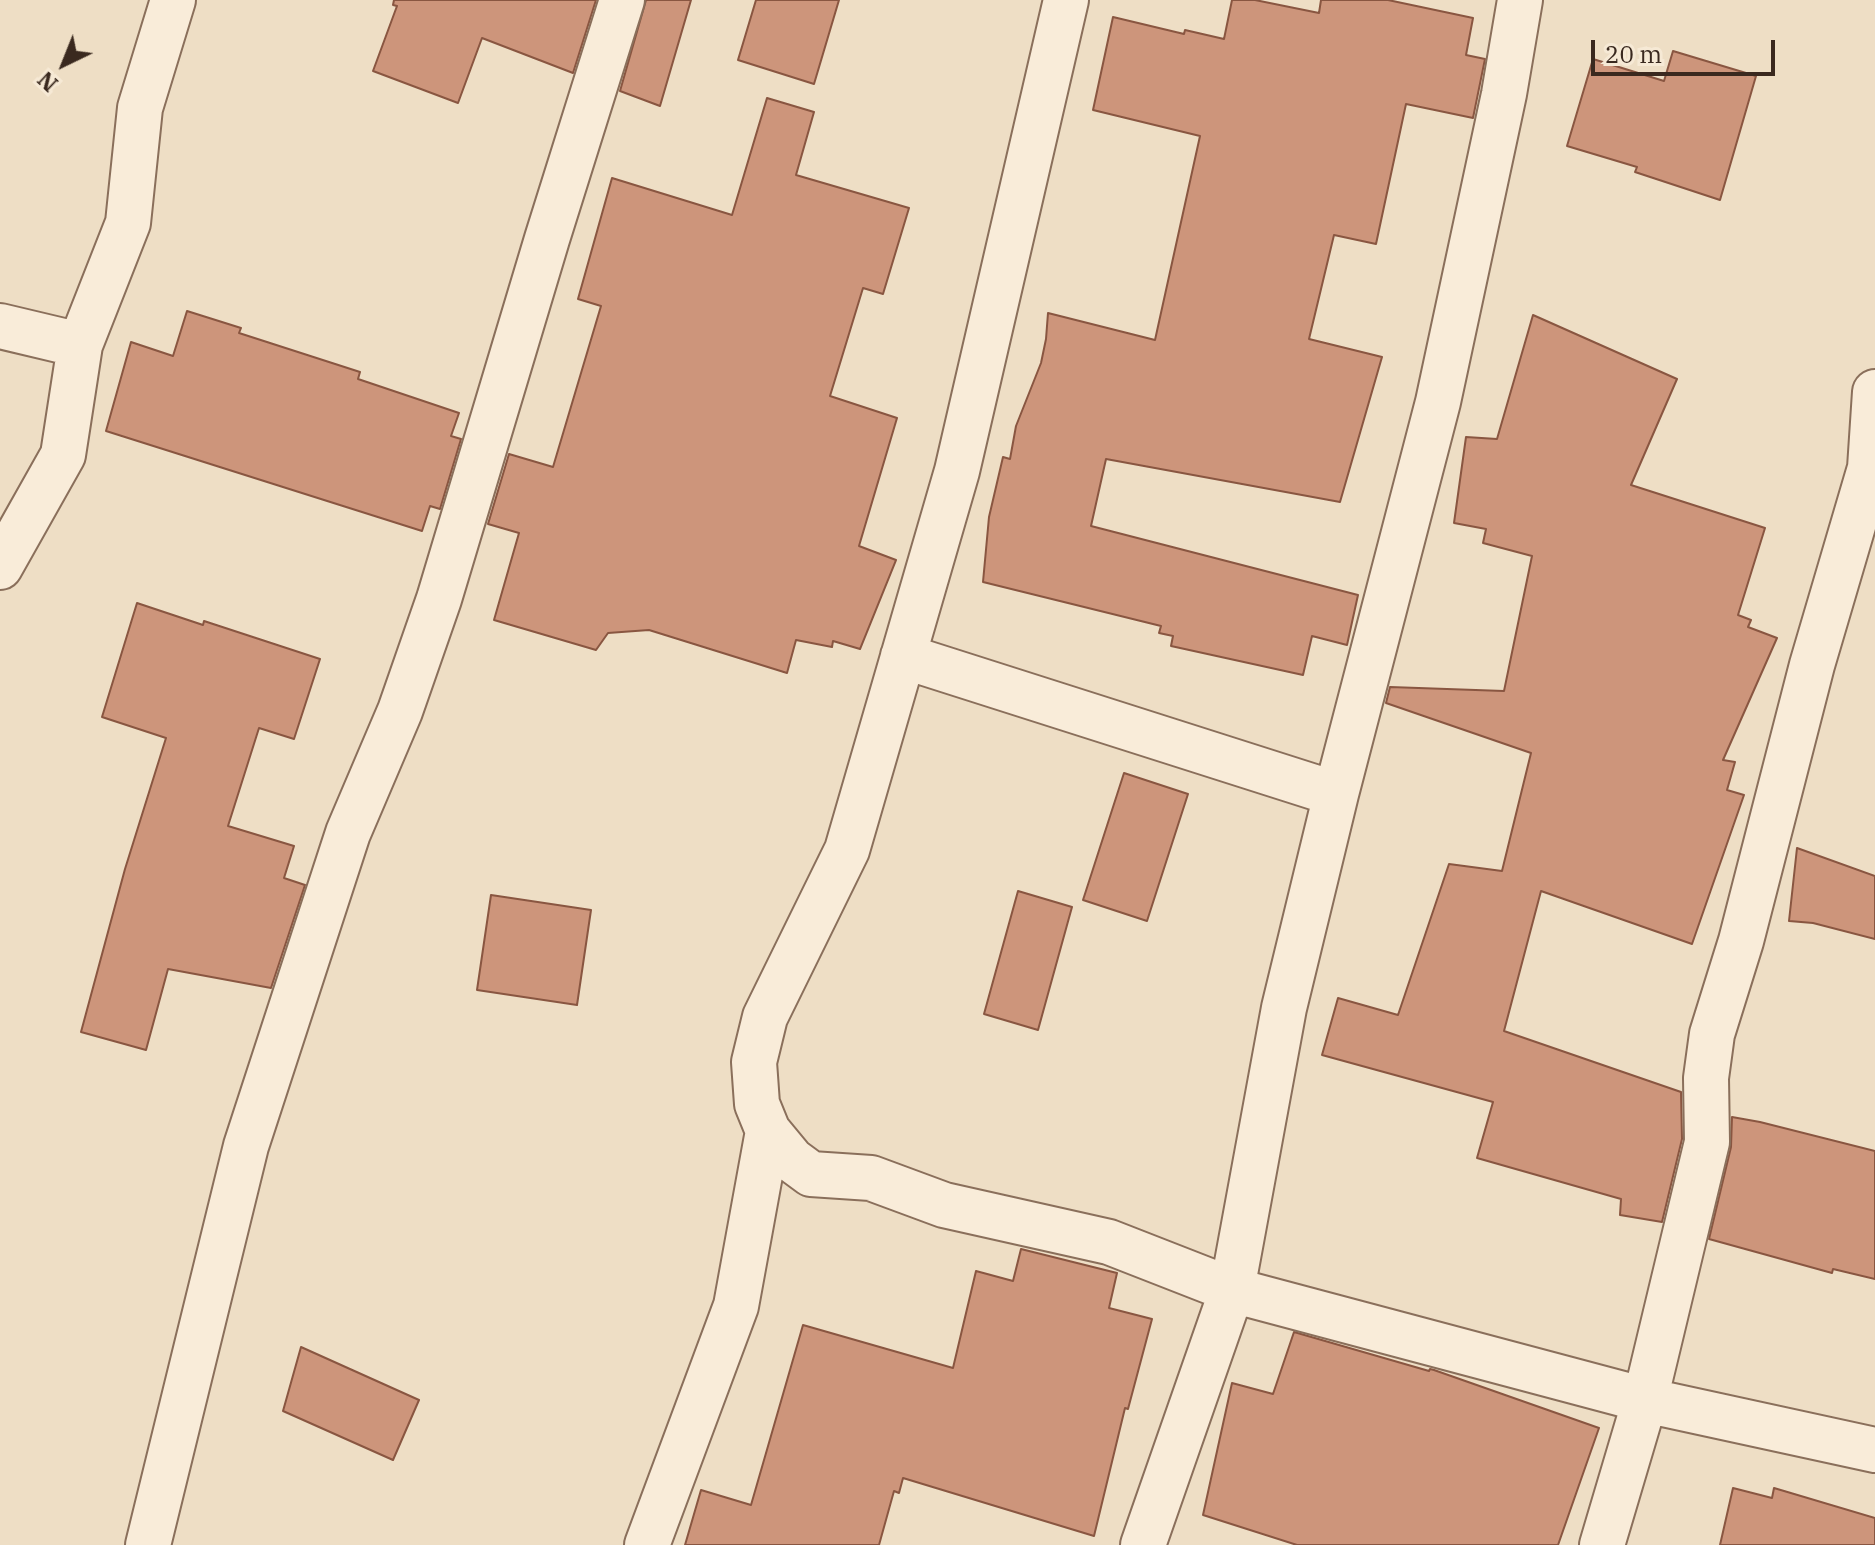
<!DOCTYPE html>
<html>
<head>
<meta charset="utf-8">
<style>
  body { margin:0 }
  #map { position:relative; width:1875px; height:1545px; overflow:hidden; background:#eedec5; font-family:"IBM Plex Serif",serif }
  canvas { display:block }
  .north { position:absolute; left:24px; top:24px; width:80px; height:80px; -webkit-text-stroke:6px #f6e9d5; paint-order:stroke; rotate:223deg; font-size:22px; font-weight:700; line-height:32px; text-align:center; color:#3a291f }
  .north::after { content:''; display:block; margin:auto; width:28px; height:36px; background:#3a291f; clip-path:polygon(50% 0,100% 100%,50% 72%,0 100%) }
  .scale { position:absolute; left:1591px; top:40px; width:184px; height:36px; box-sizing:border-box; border:4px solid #3a291f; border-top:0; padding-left:10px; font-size:24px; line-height:28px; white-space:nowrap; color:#3a291f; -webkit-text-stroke:6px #f6e9d5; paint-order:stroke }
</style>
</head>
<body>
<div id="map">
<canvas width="1875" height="1545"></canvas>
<div class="north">N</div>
<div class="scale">20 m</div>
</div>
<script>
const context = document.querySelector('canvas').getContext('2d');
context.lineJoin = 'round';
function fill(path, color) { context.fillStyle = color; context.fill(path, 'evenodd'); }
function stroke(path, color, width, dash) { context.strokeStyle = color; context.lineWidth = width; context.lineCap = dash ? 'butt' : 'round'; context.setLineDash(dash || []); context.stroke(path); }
const building = new Path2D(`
  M394 0H596L573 73 482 38 458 103 373 71 397 6 393 5Z
  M646 0H691L660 106 620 91Z
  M756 0H839L814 84 738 60Z
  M1232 0H1255L1319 13 1321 0H1388L1473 18 1466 55 1485 59 1473 118 1406 104 1376 244 1334 235 1309 339 1382 357 1340 502 1106 459 1091 526 1358 595 1347 645 1312 636 1303 675 1171 646 1173 636 1159 633 1161 626 983 582 989 517 1003 457 1010 459 1016 426 1041 363 1046 339 1048 313 1155 340 1200 136 1093 110 1113 17 1184 34 1185 30 1224 39Z
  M1673 51 1756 76 1720 200 1635 172 1637 167 1567 146 1593 59 1664 81Z
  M767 98 814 112 796 175 909 208 883 294 863 288 830 396 897 418 859 546 896 560 860 649 833 641 832 647 796 640 787 673 649 630 608 633 596 650 494 620 519 533 488 524 509 454 553 467 601 306 578 299 612 178 732 215Z
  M187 311 241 328 239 333 360 372 358 379 459 413 451 436 461 439 440 509 430 506 422 531 106 431 131 342 173 356Z
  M1533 315 1677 379 1631 485 1765 528 1738 615 1751 620 1748 627 1777 638 1723 760 1735 762 1727 790 1744 795 1692 944 1541 891 1504 1031 1681 1092 1682 1139 1662 1222 1620 1215 1621 1199 1477 1158 1493 1102 1322 1055 1338 998 1398 1015 1449 864 1502 871 1531 753 1386 703 1390 687 1504 691 1532 556 1483 543 1486 529 1454 523 1466 437 1497 439Z
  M137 603 203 625 204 621 320 659 294 739 259 728 228 826 294 846 284 878 305 885 271 988 168 969 146 1050 81 1032 125 869 166 738 102 717Z
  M1124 773 1188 794 1147 921 1083 900Z
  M1797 848 1875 876V939L1813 923 1789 921Z
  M1018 891 1072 907 1038 1030 984 1014Z
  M491 895 591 910 577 1005 477 990Z
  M1732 1117 1760 1122 1875 1151V1279L1833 1269 1832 1273 1709 1239 1731 1147Z
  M1021 1249 1117 1273 1109 1308 1152 1319 1128 1409 1125 1408 1094 1536 903 1478 899 1493 894 1491 879 1545H685L701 1490 751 1505 803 1325 953 1368 976 1271 1013 1281Z
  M1294 1332 1429 1371 1430 1369 1434 1370 1599 1428 1558 1545H1297L1203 1515 1232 1383 1273 1394Z
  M301 1347 419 1400 393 1460 283 1411Z
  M1733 1488 1772 1498 1774 1488 1875 1518V1545H1720Z`);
const minor = new Path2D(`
  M1066 0 957 471 847 850 765 1017 754 1062 757 1104 768 1131 792 1160 811 1174 871 1178 944 1205 1109 1242 1232 1290 1645 1400 1875 1450
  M0 326 80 345
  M0 567 63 455 80 345 128 223 140 108 173 0
  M903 656 1336 794
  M148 1545 246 1146 348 833 400 711 439 599 547 239 622 0
  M647 1545 736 1306 768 1131
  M1143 1545 1232 1290 1284 1008 1336 794 1438 402 1504 94 1520 0
  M1602 1545 1645 1400 1707 1142 1706 1078 1712 1034 1741 941 1812 665 1870 468 1875 392`);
fill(building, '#cd957b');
stroke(building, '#895641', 2);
stroke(minor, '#8a6f5b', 48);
stroke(minor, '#f9ecd9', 44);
</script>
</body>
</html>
